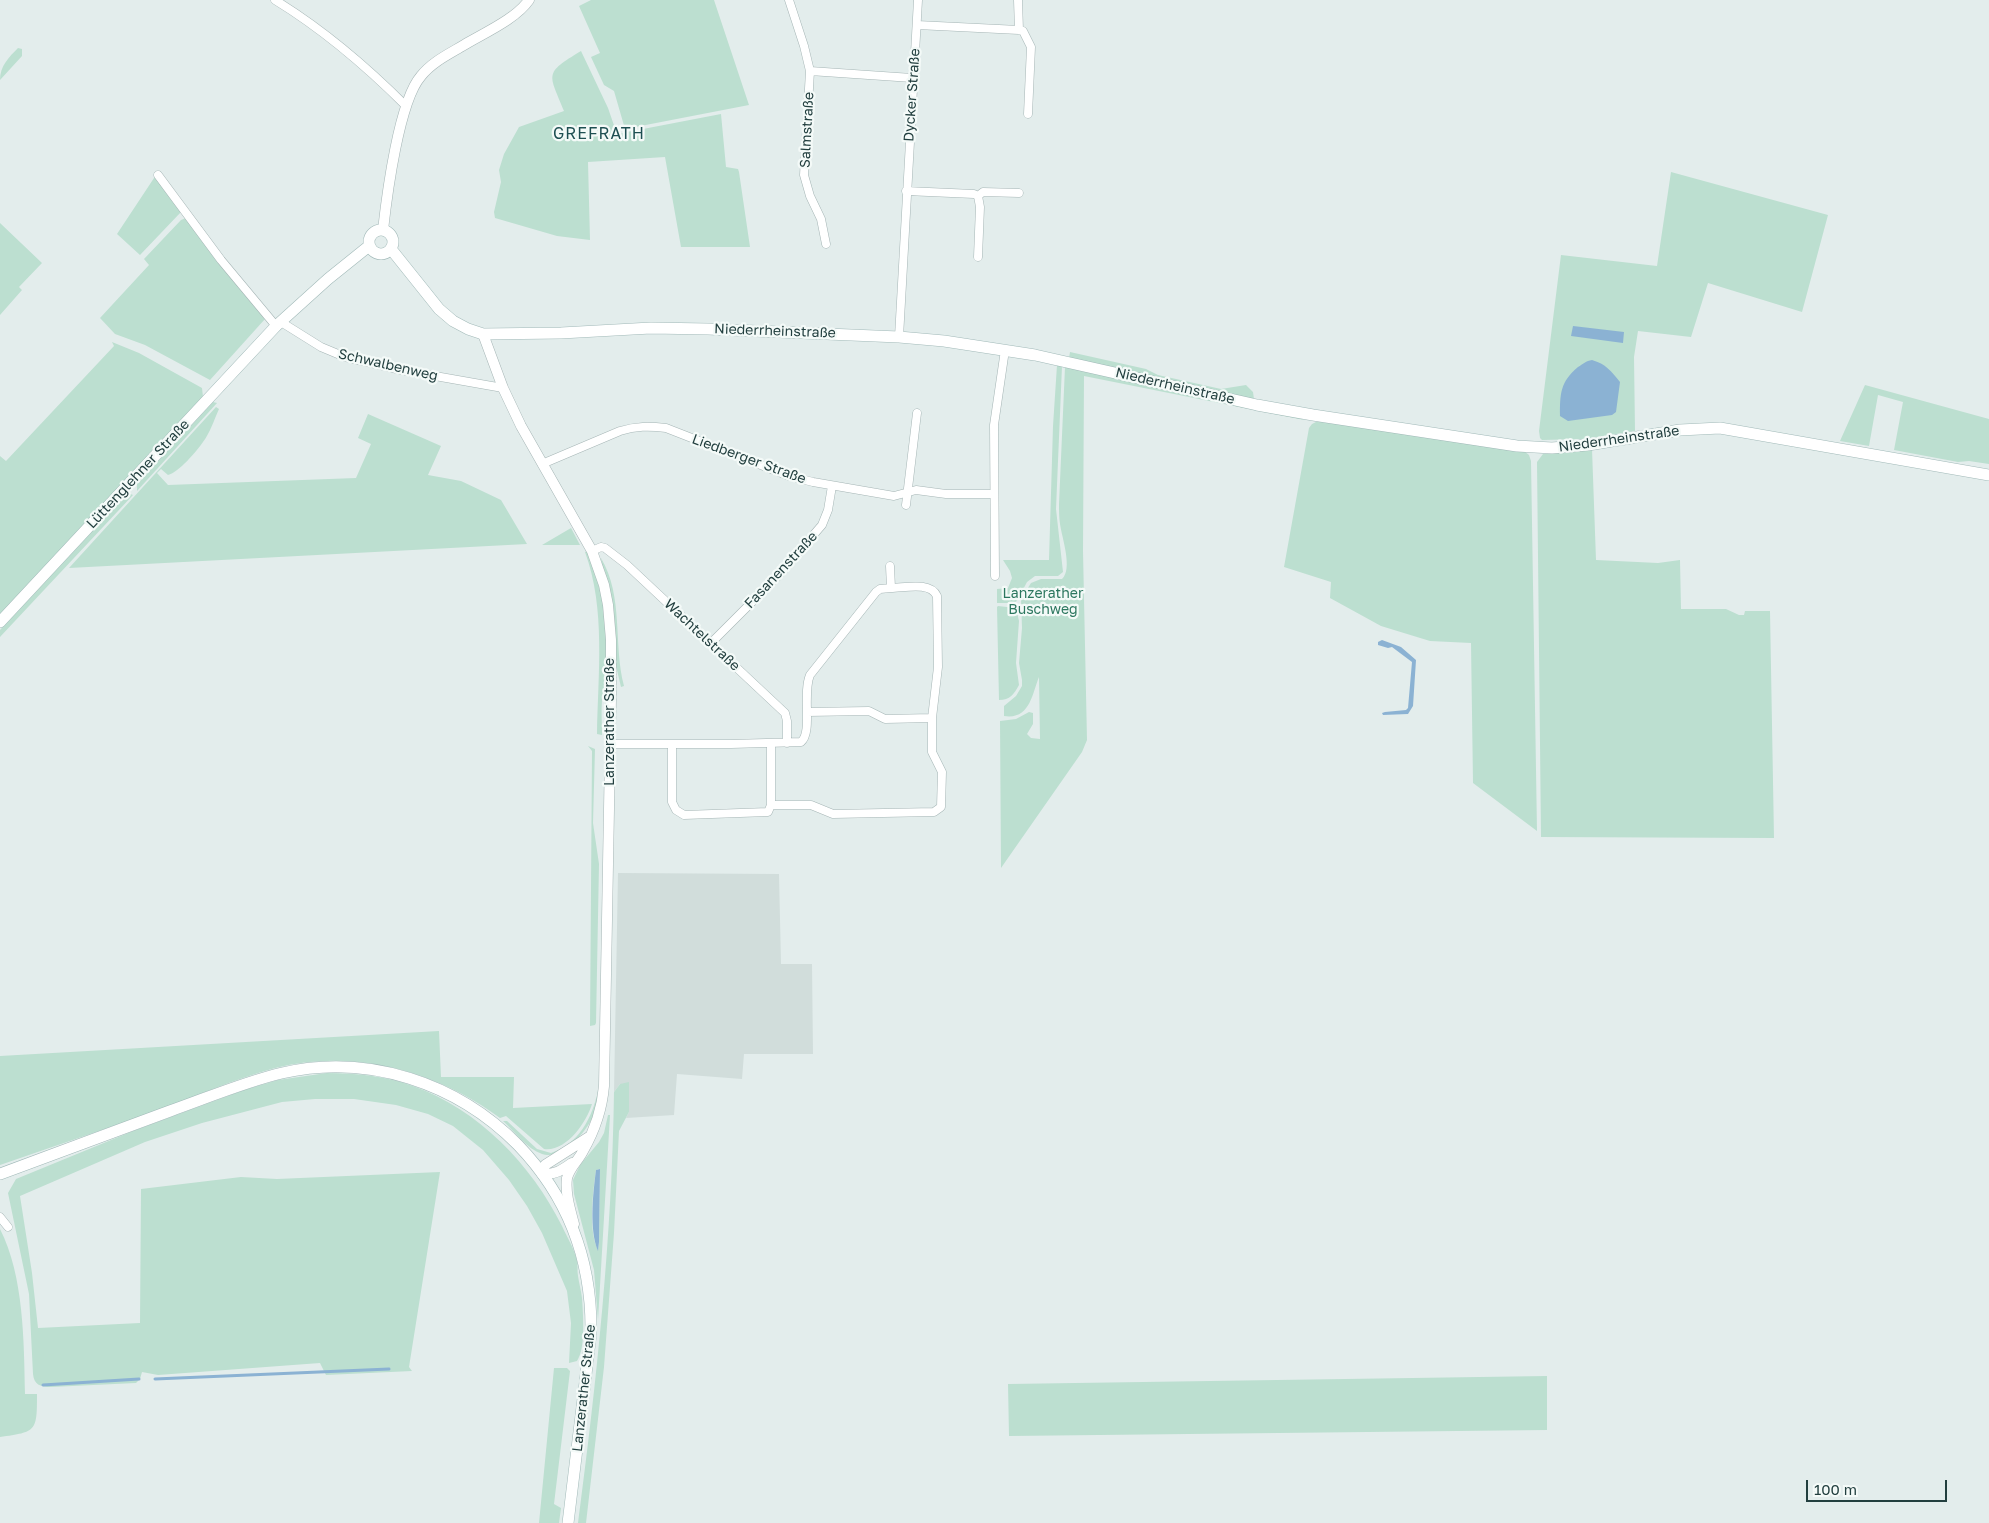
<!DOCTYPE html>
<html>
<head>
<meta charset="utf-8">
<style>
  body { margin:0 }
  #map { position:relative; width:1989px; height:1523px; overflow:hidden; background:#e3edec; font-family:"Golos Text",sans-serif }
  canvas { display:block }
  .scale { position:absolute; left:1806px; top:1480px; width:141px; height:22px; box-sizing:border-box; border:2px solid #223f3f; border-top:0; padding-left:6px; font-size:15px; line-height:18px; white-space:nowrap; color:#223f3f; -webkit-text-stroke:4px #f4faf8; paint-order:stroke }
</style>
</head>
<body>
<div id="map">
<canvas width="1989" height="1523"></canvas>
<div class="scale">100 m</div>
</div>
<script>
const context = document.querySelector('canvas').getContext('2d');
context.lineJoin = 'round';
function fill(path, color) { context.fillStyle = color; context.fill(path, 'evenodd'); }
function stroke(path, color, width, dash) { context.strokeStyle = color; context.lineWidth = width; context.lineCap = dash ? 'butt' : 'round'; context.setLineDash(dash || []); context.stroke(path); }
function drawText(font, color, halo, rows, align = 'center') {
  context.font = font + ' "Golos Text",sans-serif'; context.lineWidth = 4.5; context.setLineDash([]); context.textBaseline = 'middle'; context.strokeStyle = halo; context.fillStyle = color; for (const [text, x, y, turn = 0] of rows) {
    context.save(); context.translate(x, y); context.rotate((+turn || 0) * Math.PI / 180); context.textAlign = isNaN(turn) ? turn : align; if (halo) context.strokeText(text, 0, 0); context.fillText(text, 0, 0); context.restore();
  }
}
const built = new Path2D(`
  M618 873 779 874 781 964H812L813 1054H744L742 1079 677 1074 674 1115 626 1118 629 1112V1090L620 1084 614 1092Z`);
const green = new Path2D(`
  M591 0H714L749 105 625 129 614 91 604 85 591 57 600 53 579 6Z
  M18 48 22 49V56L0 80C0 66 9 57 18 48Z
  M581 51 608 108 617 134 721 114 726 167 738 169 739 172 750 247H681L665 157 588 162 590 240 557 236 495 218 494 212 501 182 499 170 504 154 519 127 564 111C549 73 543 74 581 51Z
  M1671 172 1828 215 1802 312 1708 283 1691 337 1638 331 1634 357 1635 431 1585 439 1542 440 1540 438 1539 431 1561 255 1657 266Z
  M156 175 181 212 140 255 117 234Z
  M186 218 265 319 210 380 145 345 115 334 100 318 149 265 144 259 181 220Z
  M0 223 42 263 19 287 22 290 0 315Z
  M112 342 139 353 202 388 203 397 0 615V456L6 461 114 346Z
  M1070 352 1146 369 1158 375 1221 389 1246 385 1253 392 1254 399 1069 358Z
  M1057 365 1062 366 1056 509 1063 572 1058 576H1035L1027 582 1017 601 1013 603H997V589L1008 588 1012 578 1010 571 1003 560H1049L1053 426Z
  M1065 367 1297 417 1304 420 1084 376 1083 551 1087 740 1082 752 1001 868 1000 721 1016 719 1029 712 1033 713V724L1027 734 1031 738 1040 739 1039 677C1032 694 1030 720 1004 716V706L1016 696 1022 686V680L1019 663 1022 628 1021 599 1031 583 1041 579H1062C1073 569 1062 538 1060 524 1059 517 1059 511 1059 504Z
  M1865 385 1989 419V464L1969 461 1958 462 1894 450 1903 402 1878 395 1869 446 1840 441Z
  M213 402 217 403 137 491V484Z
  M216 407 219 409C214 420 210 433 203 442 196 452 179 472 168 475L161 469 157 473 168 485 356 478 371 444 358 438 368 414 441 446 428 475 461 481 501 500 527 544 69 568Z
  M1318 421 1524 451 1529 455 1531 461 1537 831 1473 783 1471 643 1430 641 1381 626 1330 598 1331 582 1284 567 1309 428 1312 424Z
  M1592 449 1596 560 1658 563 1680 560 1681 609H1726L1739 615H1744L1745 611H1770L1774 838 1541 837 1537 462 1543 454Z
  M128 493 133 495 0 637V630Z
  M571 528 580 545H542Z
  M587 551C603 588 609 629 607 669 606 679 603 689 602 700 601 711 602 723 602 735L597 734C598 674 606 609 585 552Z
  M601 558C624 597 613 644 624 686L621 687 616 666Z
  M998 606 1016 608 1019 621 1016 663 1019 685C1014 694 1010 700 999 700L997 607Z
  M588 746 595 749 593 823 599 864 596 1023 595 1025 590 1026 592 751Z
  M439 1031 441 1077H514L513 1108 592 1104C586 1123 566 1152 544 1149L506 1116 500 1118C436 1071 355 1048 275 1068 234 1079 194 1097 154 1112 103 1130 51 1147 0 1165V1056Z
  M327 1073C357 1073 385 1076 413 1086 479 1110 531 1164 562 1226 567 1237 574 1248 577 1261 578 1265 577 1271 578 1276 579 1283 581 1290 582 1298 583 1314 586 1348 577 1361L569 1363 571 1323 567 1291 542 1233 527 1206 509 1180 483 1150 453 1126 428 1114 396 1105 354 1099H315L282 1102 202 1123 145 1142 20 1196 32 1273 38 1328 140 1323 141 1189 241 1177 277 1179 440 1172 409 1367 412 1371 326 1375 320 1363 158 1375 142 1372 140 1379 136 1383 51 1387C41 1387 34 1385 33 1374L29 1294 8 1193 16 1179 133 1131 244 1090 278 1080Z
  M629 1082V1112L619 1131 614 1233 604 1367 586 1523H578C597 1380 612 1236 614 1092L620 1084Z
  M598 1091C597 1099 597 1107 594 1114 588 1131 561 1161 542 1154 527 1149 514 1131 503 1121H507L537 1149 551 1153C579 1144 592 1118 598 1091Z
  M608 1115H610L598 1320 594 1270 574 1194 573 1180 580 1165 599 1142 604 1133ZM600 1169 599 1242 598 1250C588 1230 593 1192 596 1170Z
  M0 1229C24 1276 24 1342 25 1394H37C37 1431 37 1432 0 1437Z
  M554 1368H567L570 1371 554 1504 561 1508 559 1523H539Z
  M1547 1376V1430L1009 1436 1008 1384Z`);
const water = new Path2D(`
  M1573 326 1624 332 1623 343 1571 336Z
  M1592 360C1606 364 1611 371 1620 382L1616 412 1612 415 1568 421 1560 416C1560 394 1560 382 1578 367 1583 364 1586 361 1592 360Z
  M1382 640 1401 647 1416 660 1413 706 1408 714 1383 715 1382 713 1385 712 1406 710 1408 708 1412 662 1392 647 1388 648 1378 645V642Z
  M600 1169 599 1242 598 1251C589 1229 593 1194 596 1170Z`);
const stream = new Path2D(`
  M155 1379 389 1369
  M43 1385 139 1379`);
const minor = new Path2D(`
  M275 0C324 30 366 66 406 106
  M789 0 804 46 810 71 804 175 810 196 821 219 826 244
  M1018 0 1019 30 1023 31 1031 47 1028 114
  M917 25 1019 30
  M810 71 912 78
  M158 175 221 260 276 326
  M906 191 974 194 978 196 983 192 1019 193
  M978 257 980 207 978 196
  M281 322 321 347 345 357 401 370 503 388
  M899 337 918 0
  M542 464 620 431C636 426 649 426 666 428L789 476 813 482 894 496 916 490 946 494H994
  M906 505 917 413
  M592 551 601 547 605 548 627 565 785 713 787 721V743
  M995 576 994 425 1005 350
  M711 643 777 577 822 525 828 510 832 486
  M807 712 869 711 885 719 932 718
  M610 744H731L801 742C813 732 802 694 810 675L876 592 880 589 891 588 890 566
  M672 745V802L676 810 684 815 768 812 771 805V744
  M771 805H811L833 814 934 812 941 807 942 772 932 752V718L938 667 937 596C930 581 904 588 891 588
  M0 1217 8 1227`);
const tertiary = new Path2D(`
  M383 230C387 194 399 101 421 76 432 62 449 54 464 45 484 33 516 19 529 0
  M483 334 503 388 521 426 592 551 604 585 608 605 611 640V698L604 1086C602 1110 595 1130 583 1151 578 1161 570 1167 567 1178 565 1193 570 1209 574 1224
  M572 1163C562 1170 555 1175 542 1174L545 1165 589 1137`);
const secondary = new Path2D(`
  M369 242a12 12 0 1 1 24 0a12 12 0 1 1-24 0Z
  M391 249 439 309 453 321 468 329 483 334 561 333 651 328 708 329 899 337 944 341 1035 355 1257 405 1313 415 1517 446 1552 448 1588 445 1680 430 1720 428 1989 475
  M0 622 276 326 328 279 369 246
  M0 1174C57 1153 113 1132 170 1111 207 1098 244 1082 282 1073 368 1053 457 1083 518 1145 569 1198 592 1260 591 1333L568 1523`);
const streetNames = [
  ["Dycker Straße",912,95,-86],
  ["Salmstraße",807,130,-87],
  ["Niederrheinstraße",775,331,2],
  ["Schwalbenweg",388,365,13],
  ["Niederrheinstraße",1175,386,13],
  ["Niederrheinstraße",1619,439,-8],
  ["Liedberger Straße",749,459,20],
  ["Lüttenglehner Straße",138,474,-47],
  ["Fasanenstraße",781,570,-47],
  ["Wachtelstraße",702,635,43],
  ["Lanzerather Straße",610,722,-90],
  ["Lanzerather Straße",584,1388,-84]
];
const parkNames = [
  ["Lanzerather",1043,594],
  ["Buschweg",1043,610]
];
const quarterNames = [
  ["GREFRATH",599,134]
];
fill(built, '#d1dddb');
fill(green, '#bcdfd0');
fill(water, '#8bb2d3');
stroke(stream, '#8bb2d3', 3);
stroke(minor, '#a5b5b5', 9);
stroke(tertiary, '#a5b5b5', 11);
stroke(secondary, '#a1b9b8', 12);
stroke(minor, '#fff', 8);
stroke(tertiary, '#fff', 10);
stroke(secondary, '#fff', 11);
drawText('14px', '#223f3f', '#f4faf8', streetNames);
drawText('14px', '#2c775f', '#f4faf8', parkNames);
context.letterSpacing = '1px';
drawText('16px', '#1e4f52', '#f4faf8', quarterNames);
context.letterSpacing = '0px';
</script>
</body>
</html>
